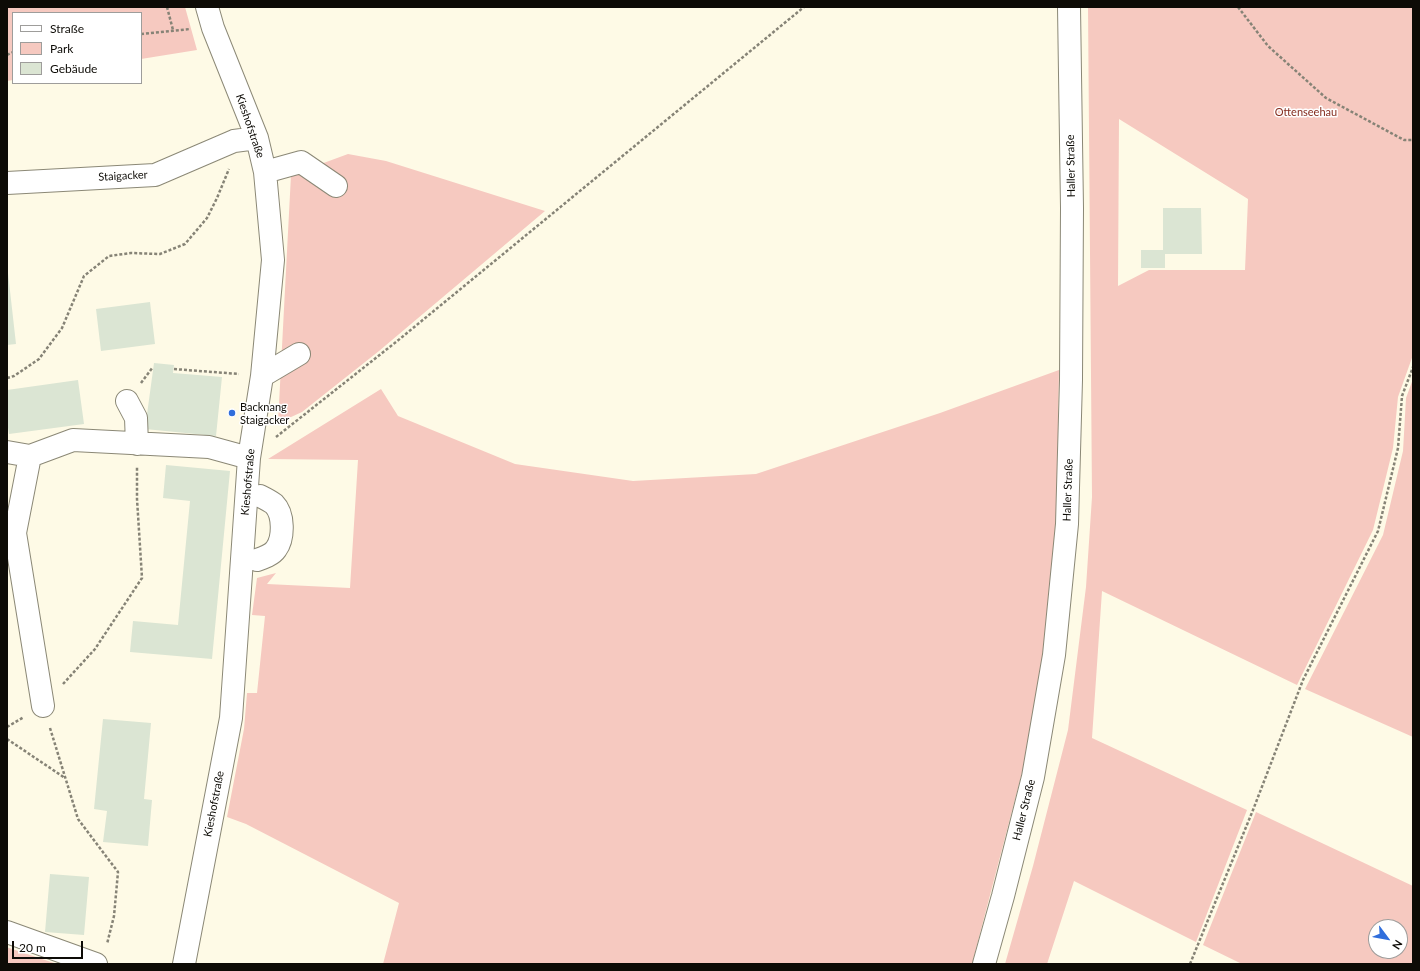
<!DOCTYPE html>
<html>
<head>
<meta charset="utf-8">
<style>
  body { margin:0 }
  #map { position:relative; width:1420px; height:971px; overflow:hidden; background:#fefae6; font-family:Lato,sans-serif }
  canvas { display:block }
  .frame { position:absolute; inset:0; border:8px solid #0d0b06; pointer-events:none }
  .legend { position:absolute; left:12px; top:12px; width:130px; height:72px; box-sizing:border-box; background:#fff; border:1px solid #9e9d9b; margin:0; padding:5px 7px; list-style:none; font-size:12px; color:#0d0b06 }
  .legend li { display:flex; align-items:center; gap:8px; height:20px }
  .legend b { width:20px; border:1px solid #9e9d9b }
  .north { position:absolute; left:1368px; top:919px; width:40px; height:40px; box-sizing:border-box; background:#fff; border:1px solid #9e9d9b; border-radius:50%; rotate:122deg; font-size:11px; font-weight:700; line-height:16px; text-align:center; color:#0d0b06 }
  .north::after { content:''; display:block; margin:auto; width:14px; height:18px; background:#306edc; clip-path:polygon(50% 0,100% 100%,50% 72%,0 100%) }
  .scale { position:absolute; left:12px; top:941px; width:71px; height:18px; box-sizing:border-box; border:2px solid #0d0b06; border-top:0; padding-left:5px; font-size:12px; line-height:14px; white-space:nowrap; color:#0d0b06; -webkit-text-stroke:3px #fff; paint-order:stroke }
</style>
</head>
<body>
<div id="map">
<canvas width="1420" height="971"></canvas>
<div class="frame"></div>
<ul class="legend">
<li><b style="height:5px;background:#fff"></b>Straße</li>
<li><b style="height:11px;background:#f6c9c0"></b>Park</li>
<li><b style="height:11px;background:#dbe5d3"></b>Gebäude</li>
</ul>
<div class="north">N</div>
<div class="scale">20 m</div>
</div>
<script>
const context = document.querySelector('canvas').getContext('2d');
context.lineJoin = 'round';
function fill(path, color) { context.fillStyle = color; context.fill(path, 'evenodd'); }
function stroke(path, color, width, dash) { context.strokeStyle = color; context.lineWidth = width; context.lineCap = dash ? 'butt' : 'round'; context.setLineDash(dash || []); context.stroke(path); }
function drawText(font, color, halo, rows, align = 'center') {
  context.font = font + ' Lato,sans-serif'; context.lineWidth = 3; context.setLineDash([]); context.textBaseline = 'middle'; context.strokeStyle = halo; context.fillStyle = color; for (const [text, x, y, turn = 0] of rows) {
    context.save(); context.translate(x, y); context.rotate((+turn || 0) * Math.PI / 180); context.textAlign = isNaN(turn) ? turn : align; if (halo) context.strokeText(text, 0, 0); context.fillText(text, 0, 0); context.restore();
  }
}
const green = new Path2D(`
  M7 7H185L197 50 141 59V13H13V80L7 81Z
  M1088 7H1413V355L1398 397 1393 448 1373 530 1297 685 1102 591 1092 738 1247 810 1196 942 1074 881 1047 964H1005L1033 866 1068 730 1086 587 1092 497ZM1119 119 1248 199 1245 270H1149L1118 286Z
  M348 154 386 161 545 211 379 351 302 412 278 423 291 175Z
  M1059 370 1057 501 1051 584 1041 668 1024 765 972 964H383L399 903 246 824 227 817 244 729 247 693H257L265 616 252 615 257 578 276 573 267 584 350 588 358 460 268 459 381 389 398 416 515 464 633 481 756 474 940 413Z
  M1413 379V737L1305 689 1383 535 1403 451 1406 398Z
  M1256 812 1413 886V964H1242L1203 945ZM1376 927H1400V951H1376Z
  M7 947 9 948 57 964H7Z`);
const building = new Path2D(`
  M1163 208H1201L1202 254H1165V268H1141V250H1163Z
  M7 273H8L16 344 7 345Z
  M150 302 155 344 101 351 96 309Z
  M154 363 174 365 173 373 222 377 216 436 145 429Z
  M78 380 84 424 9 434 7 421V390Z
  M166 465 230 471 212 659 130 652 133 621 178 625 190 501 163 498Z
  M103 719 151 723 144 799 152 800 148 846 103 842 107 811 94 809Z
  M50 874 89 877 84 935 45 932Z`);
const path = new Path2D(`
  M167 7 173 30
  M1238 7 1268 46 1326 98 1404 140H1413
  M141 34 190 29
  M7 55 13 52
  M174 369 239 374
  M7 378 14 376 39 359 62 328 84 276 109 256 131 253 160 254 185 244 207 218 217 198 229 169
  M141 383 153 367
  M276 437 396 342 804 7
  M63 684 95 649 142 578 137 499V466
  M7 727 24 717
  M50 728 78 819 118 872 114 916 107 944
  M7 739 65 778
  M1190 964 1253 810 1303 680 1378 531 1398 448 1402 396 1413 367`);
const minor = new Path2D(`
  M265 172 301 162 336 186
  M7 183 155 175 234 141 257 138
  M262 376 299 354
  M127 401 136 418 137 444
  M7 452 30 456 73 440 209 447 249 458
  M30 456 15 533 43 706
  M257 560C263 558 272 555 276 549 284 538 284 514 274 504 270 501 264 498 260 496
  M7 932 96 964
  M184 964 231 718 249 458 262 376 273 260 265 172 257 138 213 28 207 7`);
const major = new Path2D(`
  M984 964 1003 896 1033 777 1054 655 1067 524 1071 380 1072 208 1069 7`);
const markers = [
  [232,413,4,"#306edc"]
];
const parkNames = [
  ["Ottenseehau",1306,112]
];
const streetNames = [
  ["Kieshofstraße",250,126,71],
  ["Haller Straße",1071,166,-91],
  ["Staigacker",123,176,-3],
  ["Kieshofstraße",248,482,-85],
  ["Haller Straße",1068,490,-88],
  ["Kieshofstraße",214,804,-79],
  ["Haller Straße",1024,810,-76]
];
const poiNames = [
  ["Backnang",240,407],
  ["Staigacker",240,420]
];
fill(green, '#f6c9c0');
fill(building, '#dbe5d3');
stroke(minor, '#8b8876', 24);
stroke(major, '#8b8876', 24);
stroke(path, '#868376', 2.5, [3, 2]);
stroke(minor, '#fff', 22);
stroke(major, '#fff', 22);
for (const [x, y, r, color] of markers) { const dot = new Path2D(); dot.arc(x, y, r, 0, 2 * Math.PI); context.fillStyle = color; context.fill(dot); stroke(dot, '#fff', 1.5); }
drawText('11px', '#842c1e', '#fff', parkNames);
drawText('11px', '#0d0b06', '#fff', streetNames);
drawText('11px', '#0d0b06', '#fff', poiNames, 'left');
</script>
</body>
</html>
